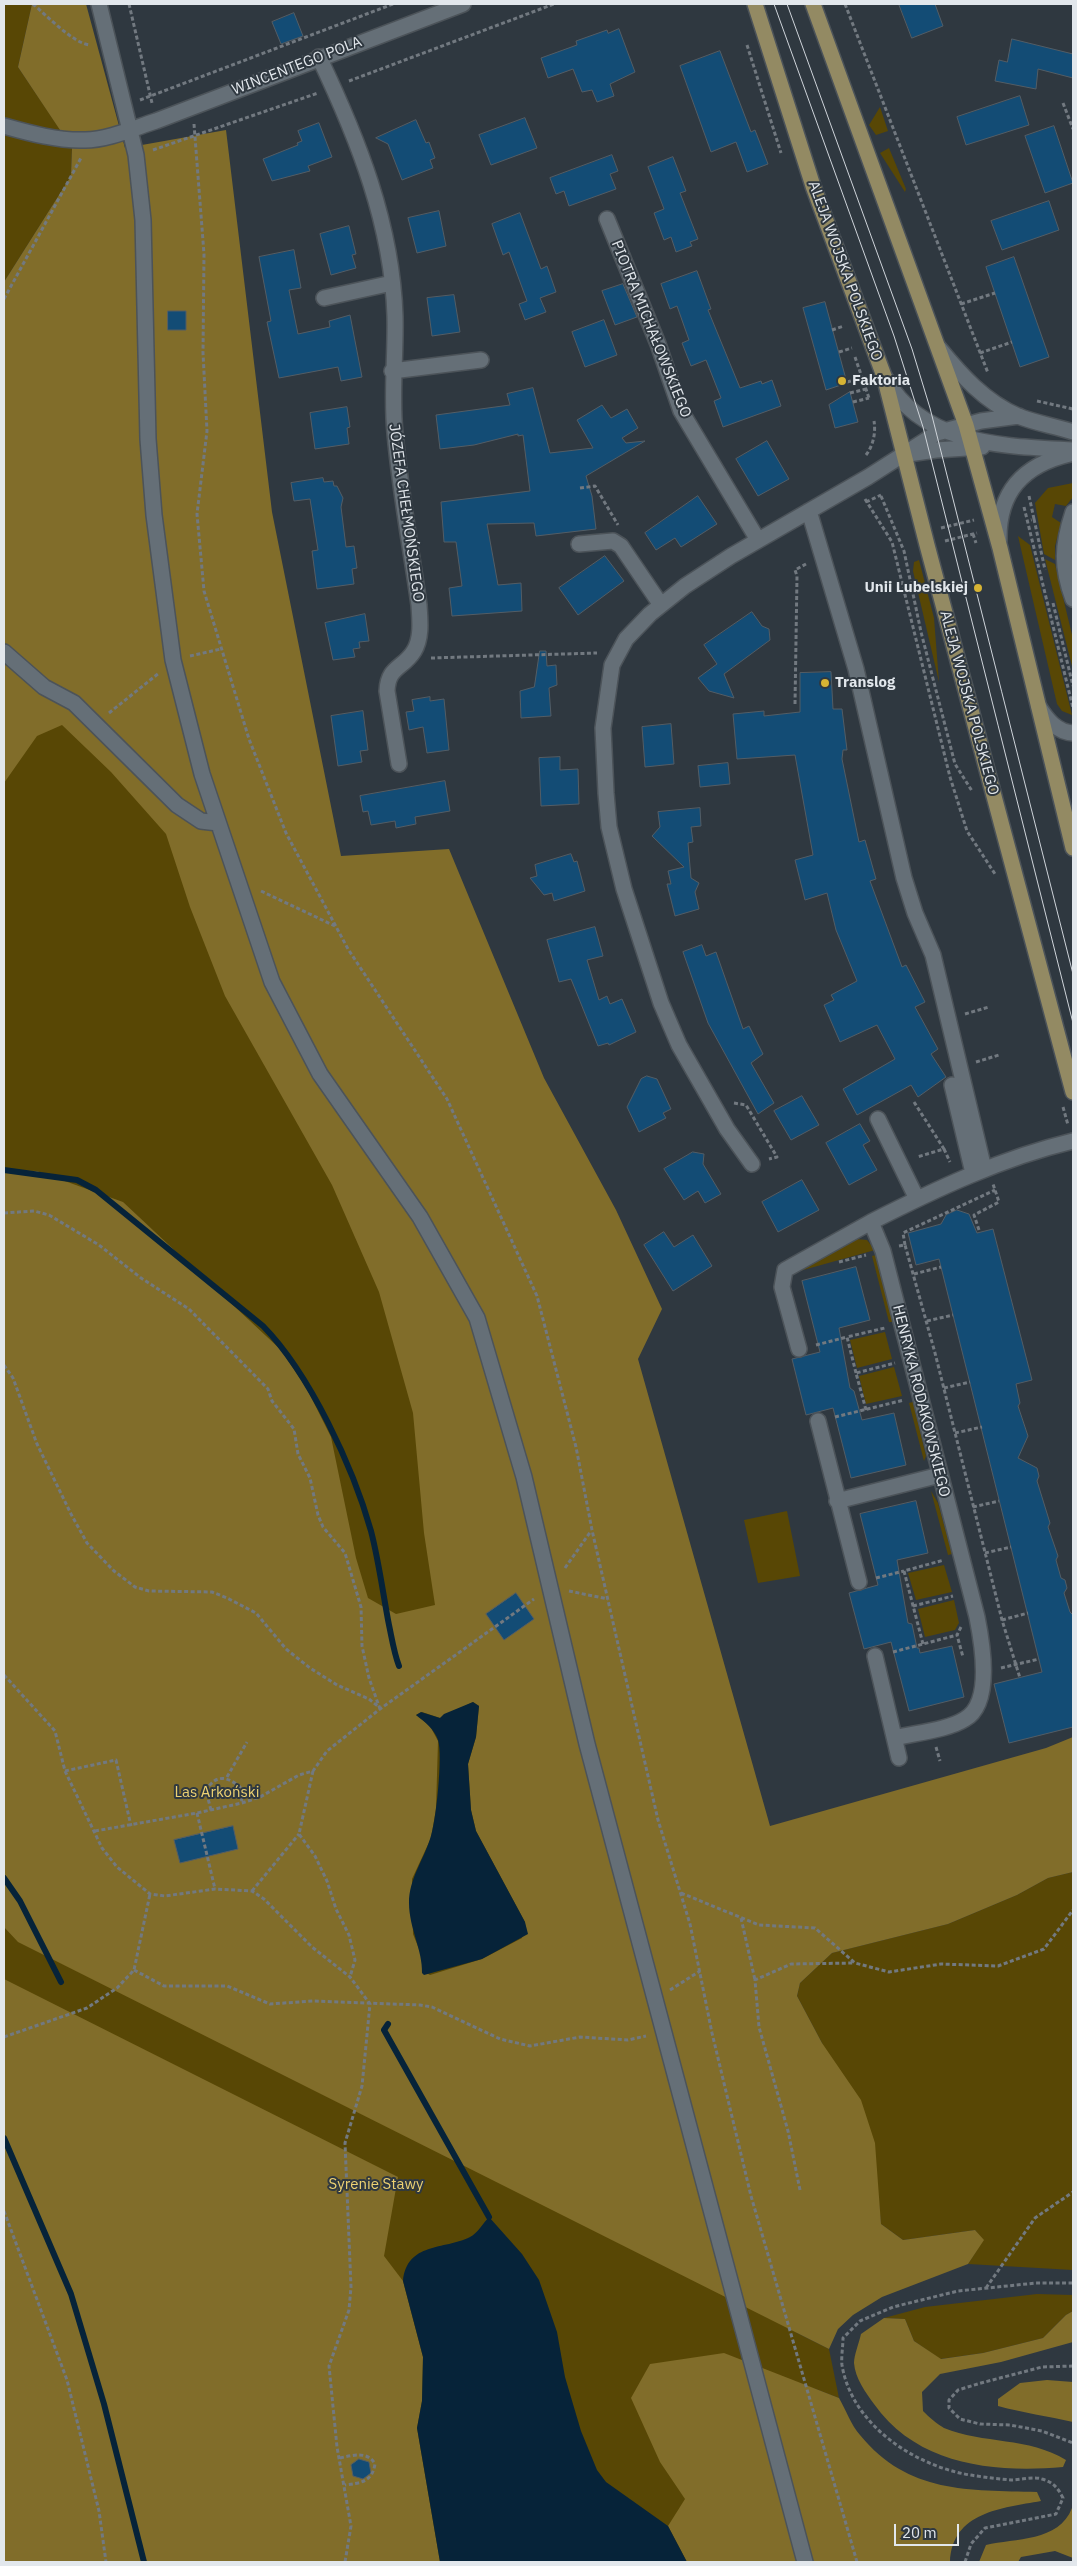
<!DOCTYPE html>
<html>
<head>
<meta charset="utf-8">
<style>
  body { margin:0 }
  #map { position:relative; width:1077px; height:2566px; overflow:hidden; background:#2f3840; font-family:"IBM Plex Sans",sans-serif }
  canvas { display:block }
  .frame { position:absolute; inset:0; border:5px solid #e2e7ec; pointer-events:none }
  .scale { position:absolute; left:894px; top:2524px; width:65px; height:22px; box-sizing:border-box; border:2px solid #e2e7ec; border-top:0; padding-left:6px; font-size:15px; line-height:18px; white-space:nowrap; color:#e2e7ec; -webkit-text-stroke:4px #2f3840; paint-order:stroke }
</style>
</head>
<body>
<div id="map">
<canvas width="1077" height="2566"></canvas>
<div class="frame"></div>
<div class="scale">20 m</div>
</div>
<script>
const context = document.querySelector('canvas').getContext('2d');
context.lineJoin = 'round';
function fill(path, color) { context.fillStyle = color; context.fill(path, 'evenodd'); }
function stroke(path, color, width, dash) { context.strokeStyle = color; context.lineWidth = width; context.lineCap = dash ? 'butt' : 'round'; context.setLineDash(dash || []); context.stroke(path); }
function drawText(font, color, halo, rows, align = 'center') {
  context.font = font + ' "IBM Plex Sans",sans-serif'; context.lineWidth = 4; context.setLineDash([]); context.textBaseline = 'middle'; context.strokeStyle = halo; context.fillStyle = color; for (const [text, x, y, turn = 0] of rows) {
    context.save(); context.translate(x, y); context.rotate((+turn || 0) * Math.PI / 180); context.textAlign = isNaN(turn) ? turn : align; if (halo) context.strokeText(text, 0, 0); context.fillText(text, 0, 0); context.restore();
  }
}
const green = new Path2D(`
  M4 4H32L18 67 72 147 71 176 4 282Z
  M880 107 888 131 876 135 869 125Z
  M889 148 906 189 905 192 880 153Z
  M4 330 263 510 338 861 633 1363 797 2333 829 2349 839 2398 813 2388 863 2562H100L4 2300Z
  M1073 483V497L1066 506 1055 504 1052 517 1061 523 1055 546V560L1044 554 1035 503 1048 488Z
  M1018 536 1030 545 1072 715 1062 711 1057 704Z
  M1045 559 1055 564 1073 639V670Z
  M919 560 934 618 939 682 913 571 914 562Z
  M856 1239 867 1240 875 1250 796 1272Z
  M876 1255 893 1322H889L872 1256Z
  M885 1332 892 1359 857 1368 850 1340Z
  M894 1367 902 1396 866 1404 859 1376Z
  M913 1402 926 1456 924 1461 909 1403Z
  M931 1491 938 1503 952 1554 948 1555Z
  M787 1511 800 1576 758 1583 744 1520Z
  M944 1565 952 1592 916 1600 908 1573Z
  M954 1600 959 1623 955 1630 925 1637 918 1609Z
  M1073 1872V2270L968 2264 983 2240 975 2230 903 2240 881 2224 878 2194 822 2043 797 1996 800 1983 832 1953 948 1924 1017 1895 1048 1878Z
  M1037 2294 1073 2295V2311L1066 2315 1043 2338 983 2353 940 2359 914 2341 905 2319 884 2318 925 2307Z`);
const forest = new Path2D(`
  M32 4H86L125 148 226 130 272 512 341 856 449 849 544 1078 616 1210 662 1309 638 1359 770 1826 1046 1748 1073 1737V1872L1048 1878 1017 1895 948 1924 832 1953 800 1983 797 1996 822 2043 861 2100 875 2143 881 2224 903 2240 975 2230 984 2240 968 2264 882 2297 853 2315 838 2329 829 2349 18 1942 4 1927V1170L37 1171 123 1202 281 1350 307 1389 331 1437 356 1558 368 1598 396 1614 435 1605 424 1533 413 1413 379 1292 332 1185 225 996 190 907 166 834 111 772 62 725 37 736 4 783V282L71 176 72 148 18 67ZM473 1702 479 1706 476 1737 468 1764 471 1810 476 1831 525 1922 522 1938 482 1959 430 1975 423 1971 421 1954 413 1934 412 1879 431 1838 436 1809 438 1741 430 1726 416 1715 422 1712 440 1718Z
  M4 1979 398 2177 384 2256 403 2281 423 2357 422 2401 417 2428 440 2562H4Z
  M1073 2311V2342L1001 2362 940 2374 922 2392 923 2411C929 2417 937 2424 944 2428 983 2444 1029 2437 1066 2460L1063 2467C993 2473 917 2465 874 2404 866 2393 855 2378 854 2363 854 2355 859 2343 861 2334L884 2318 905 2319 914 2341 941 2359 983 2353 1043 2338 1066 2315Z
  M724 2353 839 2398C846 2410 851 2425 860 2435 908 2494 969 2490 1037 2492L1041 2501C1002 2508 952 2512 950 2562H687L668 2526 685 2499 660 2462 631 2398 650 2364Z
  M1047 2380 1073 2382V2422C1048 2416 1023 2413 998 2406V2399L1020 2383Z
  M1073 2484V2558L1055 2551 1021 2557 1018 2562H979L986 2545C1015 2538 1059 2542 1072 2508 1074 2501 1071 2492 1073 2484Z`);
const water = new Path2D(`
  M473 1702 479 1706 476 1737 468 1764 471 1810 476 1831 525 1922 528 1934 482 1959 424 1975 422 1973C423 1951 409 1928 409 1903 409 1879 423 1861 430 1839 436 1823 443 1755 438 1740 434 1729 425 1722 416 1715L421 1712 440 1718 444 1714Z
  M489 2217 522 2254 539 2280 557 2332 565 2377 581 2431 597 2470 606 2482 668 2526 687 2562H440L417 2428 422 2401 423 2357 403 2281C407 2242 444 2250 470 2237 477 2234 484 2222 489 2217Z`);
const stream = new Path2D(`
  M4 1170 77 1180 96 1190 263 1326C310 1374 353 1467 371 1531 379 1562 383 1594 389 1625 392 1639 394 1653 399 1666
  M4 1878 20 1901 61 1982
  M388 2024 384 2030 489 2217
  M4 2138 71 2294 104 2404 144 2562`);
const building = new Path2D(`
  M899 4H935L943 26 912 38Z
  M294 13 303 36 281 44 272 22Z
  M619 29 635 72 610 84 614 96 597 102 592 90 582 92 573 69 548 78 541 58 577 45 576 41 607 30 608 33Z
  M1012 39 1073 54V78L1038 69 1036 89 995 81 999 60 1007 62Z
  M720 51 751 132 755 130 768 164 747 172 736 142 711 152 680 66Z
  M1020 96 1029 125 966 145 957 117Z
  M525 118 537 148 491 165 479 135Z
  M416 120 426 143 429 142 435 158 430 160 433 168 402 180 388 144 376 138Z
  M319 123 332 157 308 166 310 171 272 181 263 159 298 145 297 143 302 141 298 131Z
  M1054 126 1073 183 1045 193 1025 136Z
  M612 155 618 171 610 174 616 189 569 206 564 191 556 194 550 178Z
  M673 157 686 191 680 193 698 239 690 242 692 246 676 252 671 237 664 240 654 213 664 209 648 167Z
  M1049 201 1059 230 1002 250 991 221Z
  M439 211 446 246 417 253 408 218Z
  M520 213 541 269 547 266 556 292 540 298 546 312 525 320 519 304 527 301 509 252 503 255 492 224Z
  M349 226 356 254 352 255 356 268 331 275 320 234Z
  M294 250 301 288 289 290 298 334 330 327 329 321 350 315 362 377 341 381 338 367 279 378 267 322 271 321 259 257Z
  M1014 257 1049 357 1020 367 986 267Z
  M697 271 711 309 708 310 740 388 761 381 762 384 772 380 781 406 723 427 714 401 721 398 706 360 691 366 682 343 689 340 677 306 670 309 661 284Z
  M623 284 637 317 615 325 602 291Z
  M454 295 460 332 432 336 427 298Z
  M825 302 847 383 826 390 803 308Z
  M168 311H186V330H168Z
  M604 320 617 355 585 367 572 332Z
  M533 388 550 453 593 448 577 420 602 405 611 418 627 409 638 428 622 438 626 443 645 441 586 476 592 496 596 529 536 536 534 523 487 524 498 585 521 583 522 611 452 616 449 588 462 586 456 542H444L441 502 530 491 523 435 518 436V434L474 445 440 449 436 415 510 405 507 394Z
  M850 392 858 422 835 428 829 405Z
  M347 407 350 427 347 428 349 444 315 449 310 413Z
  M767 441 789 479 758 496 736 459Z
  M323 478 324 482 333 481 334 486H337L343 498 341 507 346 547 354 546 357 568 352 569 354 584 317 589 312 551 318 550 310 499 294 501 291 483Z
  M698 496 717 524 681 547 675 538 656 550 645 533Z
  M605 556 624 581 578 615 559 588Z
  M752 612 762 626 769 629 770 640 724 674 734 698 709 691 698 678 717 664 704 645Z
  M365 614 369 641 359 642 360 648 353 649 355 657 333 660 325 623Z
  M540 651H546L547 666 556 665 557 685 549 688 551 716 521 718 520 691 534 687Z
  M831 672 833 709H842L847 750H843L842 759 851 803 859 842 865 840 876 879 870 881 902 967 906 965 925 1002 915 1007 938 1049 931 1054 946 1077 918 1097 911 1085 857 1115 843 1089 895 1059 877 1025 840 1042 824 1005 834 1000 831 995 857 981 836 930 827 893 805 900 795 860 813 855 795 755 737 759 733 714 764 711V716L800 712V673Z
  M430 697V701L444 699 449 750 427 753 423 727 409 730 406 712 414 711 412 700Z
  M363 711 368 750 360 751 362 762 338 766 331 716Z
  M671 724 674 764 645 767 642 727Z
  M560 757V770L578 769 579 804 541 806 539 758Z
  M728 763 730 784 700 787 698 766Z
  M445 781 450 811 415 817 416 824 396 828 395 821 371 825 368 811 363 812 360 796Z
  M700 808 701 826 691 827 693 842 688 843 691 878 699 883 695 892 699 909 675 916 667 884H671L668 871 684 867 652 836 660 827 658 812Z
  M571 854 574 862 577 861 585 891 554 901 552 893 544 895 530 878 537 876 535 865Z
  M595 927 603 956 587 960 599 1000 607 996 610 1004 622 999 636 1032 609 1045 608 1043 598 1046 571 979 559 982 547 940Z
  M702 945 706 956 716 952 743 1029 749 1026 763 1054 751 1063 774 1103 758 1114 708 1023 683 952Z
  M647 1076 657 1079 671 1109 663 1113 666 1118 639 1132 627 1107 641 1079Z
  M802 1096 819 1125 791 1140 774 1111Z
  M860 1124 870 1141 863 1145 877 1170 849 1185 826 1143Z
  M693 1152 704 1154 703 1164 721 1194 705 1203 698 1191 684 1200 664 1169Z
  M802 1180 819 1210 778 1232 762 1202Z
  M957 1210 969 1214 977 1233 993 1229 1032 1380 1016 1384 1020 1403 1018 1406 1028 1436 1018 1458 1037 1468 1039 1476 1037 1481 1050 1523 1048 1527 1058 1556 1056 1560 1061 1578 1065 1580 1067 1588 1064 1593 1070 1612 1073 1615V1727L1009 1743 994 1684 1042 1672 939 1259 916 1265 908 1233 941 1224 946 1215Z
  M664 1232 674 1247 693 1235 712 1266 673 1291 644 1245Z
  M856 1267 870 1320 839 1328 850 1388 854 1391 862 1420 894 1413 906 1465 851 1478 833 1408 806 1415 792 1359 820 1352 802 1281Z
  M916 1501 928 1553 897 1560 908 1623 912 1624 917 1648H919L920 1653 952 1646 964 1697 909 1711 891 1642 864 1649 849 1593 878 1585 860 1514Z
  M516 1593 534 1619 504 1640 486 1614Z
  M233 1826 238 1849 180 1863 174 1840Z
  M359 2459 369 2462 371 2473 363 2479 353 2476 351 2465Z`);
const path = new Path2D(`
  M33 4C46 15 74 44 90 45
  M129 4 152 103
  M845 4 988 373
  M747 45 781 153
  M349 81 554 4
  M140 100 393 4
  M1063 103 1073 129
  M194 124 204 254 203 353 207 431 197 514 204 591 249 739 286 833 348 949 447 1099 537 1296 576 1447 592 1530 658 1820 690 1924 712 2033 751 2196 857 2562
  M153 150 318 93
  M4 299 81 158
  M961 304 995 293
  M832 330 844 326
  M839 352 852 348
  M980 353 1012 342
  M855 357 869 398
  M847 382 862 378
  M850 393 866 389
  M1037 401 1073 409
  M853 402 869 398
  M866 455C873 446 876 433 874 421
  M580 488 595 486 618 525
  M881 496 904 551 921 632 955 764 972 791
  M1029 496 1034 519 1031 520
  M865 499 892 542 950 777 967 831 995 874
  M866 502 881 495
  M1024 507 1073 708
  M1034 519 1045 570
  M941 528 974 520
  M973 534 976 543
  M945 541 977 533
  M1053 603 1073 686
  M190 656 221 649
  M431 658 597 653
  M795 704 797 576 795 570 806 564
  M109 713 159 673
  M261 891 335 926
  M965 1014 989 1007
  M976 1062 999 1055
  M914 1102 944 1149 917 1157
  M734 1103 746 1105 777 1157 769 1159
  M1063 1107 1068 1125
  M944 1149 950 1162
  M4 1213 34 1211 49 1215 99 1245 141 1278 189 1309 268 1389 272 1401 294 1429 298 1454 310 1478 318 1515 323 1527 345 1553 361 1607 362 1646 369 1678 380 1709
  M979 1230 974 1215 999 1202 993 1184
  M905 1245 903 1233 995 1190
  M899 1246 905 1245 935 1353 1002 1620 1020 1678
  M839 1262 866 1255
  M914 1274 941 1267
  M927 1321 953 1315
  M816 1345 847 1337
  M4 1365 13 1378 37 1444 71 1514 87 1543 114 1571 135 1587 149 1591 212 1592 227 1598 256 1613 286 1649 310 1668 337 1685 369 1699 380 1708
  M856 1373 847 1337 885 1328
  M944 1388 970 1382
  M866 1410 856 1373 895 1363
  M835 1417 904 1400
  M955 1433 982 1427
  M973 1507 999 1501
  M985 1553 1011 1547
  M565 1568 591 1531
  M876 1578 904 1571
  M569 1591 608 1599
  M913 1606 953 1596
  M1002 1620 1028 1613
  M961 1627 957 1635 963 1657
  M923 1644 904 1571 944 1560
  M893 1652 957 1635
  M1001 1668 1039 1659
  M4 1675 55 1731 65 1771 102 1848 117 1867 150 1894 165 1896 215 1889 252 1891 264 1899 312 1947 350 1977 370 2004 362 2086 345 2143 351 2287 349 2310 329 2366 337 2447 351 2526 345 2562
  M936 1747 940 1761
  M65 1771 116 1760 131 1826
  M313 1771 299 1834 315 1856 327 1881 336 1909 349 1935 355 1960 350 1977
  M227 1777 247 1742
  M211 1810 206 1791C215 1774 227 1776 240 1787L242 1803
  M197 1813 215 1889
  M95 1831 197 1813 242 1803 260 1797 299 1775 313 1771 327 1751 380 1709 534 1599
  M252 1891 299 1834
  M681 1893 759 1925 815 1928 855 1963 889 1972 941 1964 998 1966 1044 1949 1073 1910
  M741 1918 755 1980
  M134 1970 164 1986H227L270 2004 313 2001 420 2005 432 2007 500 2039 530 2046 580 2037 628 2040 646 2036
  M670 1990 700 1971
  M4 2037 87 2008 117 1988 134 1970 150 1894
  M800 2190 788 2131 759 2027 755 1980 791 1964 854 1963
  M4 2211 67 2380 99 2511 106 2562
  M986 2288 1035 2218 1073 2192
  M1073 2366 1042 2367 981 2383 958 2390 949 2400V2408L960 2419 980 2424 1010 2425 1042 2431 1073 2443
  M340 2458C353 2455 368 2451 375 2464 372 2482 361 2483 345 2485
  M965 2562 971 2544 985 2528 1056 2514 1063 2498C1058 2488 1053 2482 1042 2479 1033 2476 1021 2480 1011 2480 1000 2479 989 2478 977 2476 919 2469 852 2427 842 2365 841 2357 843 2347 843 2338L860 2321 893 2307 958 2291 1036 2283H1073`);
const minor = new Path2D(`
  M99 4 136 155 143 220 148 439 154 515 173 660 202 774 272 982 320 1074 420 1217 477 1318 524 1477 587 1744 805 2562
  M319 57C358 139 392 224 395 316 396 355 391 394 395 433 400 491 411 548 419 605 420 620 422 638 414 651 403 669 388 666 387 691L399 764
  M4 126C29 133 58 141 85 140 108 140 134 128 156 121L463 4
  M607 219 658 344 681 411 758 540
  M324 298 392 283
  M939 348C961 375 985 402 1018 416 1035 423 1055 426 1073 432
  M392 371 481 360
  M886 379C923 446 1006 446 1073 450
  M908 454 936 450 982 447
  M809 511 856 669 904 878 915 913 933 955 984 1169
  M1073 512C1062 545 1061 567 1073 599
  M999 541C998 492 1023 465 1070 454
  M579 544 613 541 621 546 661 605
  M4 652 44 687 74 703 177 805 201 821 218 823
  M1039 707C1047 720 1057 732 1073 733
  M952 1085 973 1173
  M878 1119 917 1199
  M752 1164 727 1129 679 1045 661 1003 624 889 609 827 606 793 603 728 612 665 626 639 650 614 685 586 731 556 868 477 937 433 981 421 1019 416
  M799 1349 782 1287 785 1270 871 1222
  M818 1421 859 1582
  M837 1501 940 1475
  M875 1656 899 1758
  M895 1738C915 1733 948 1730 965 1719 993 1703 982 1642 977 1617L883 1251 871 1222C936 1189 1002 1158 1073 1141`);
const major = new Path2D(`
  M755 4 813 186 884 376 927 545 1073 1092
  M813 4 966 425 1000 548 1073 848`);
const tram = new Path2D(`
  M774 4 894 336 923 427 1073 1023
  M787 4 912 349 930 408 1073 974`);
const markers = [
  [842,381,5,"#d7b434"],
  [978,588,5,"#d7b434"],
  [825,683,5,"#d7b434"]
];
const streetNames = [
  ["WINCENTEGO POLA",297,66,-21],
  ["ALEJA WOJSKA POLSKIEGO",845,271,70],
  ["PIOTRA MICHAŁOWSKIEGO",651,329,68],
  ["JÓZEFA CHEŁMOŃSKIEGO",406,513,82],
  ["ALEJA WOJSKA POLSKIEGO",969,703,75],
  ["HENRYKA RODAKOWSKIEGO",921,1401,76]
];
const poiNames = [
  ["Faktoria",852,381],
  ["Unii Lubelskiej",968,588,"right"],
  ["Translog",835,683]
];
const parkNames = [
  ["Las Arkoński",217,1793],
  ["Syrenie Stawy",376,2185]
];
fill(green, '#584705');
fill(forest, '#816d2a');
fill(water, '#062339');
stroke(stream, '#062339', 6);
fill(building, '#134c75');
stroke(building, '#535d65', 1);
stroke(minor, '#4c5359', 18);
stroke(major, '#4c5359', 18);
stroke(path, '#727980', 3, [4, 2.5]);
stroke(minor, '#656f77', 15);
stroke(major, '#938a63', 15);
stroke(tram, '#cfd4da', 1);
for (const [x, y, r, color] of markers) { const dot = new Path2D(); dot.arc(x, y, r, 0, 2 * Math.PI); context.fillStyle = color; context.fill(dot); stroke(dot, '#2f3840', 2); }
drawText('15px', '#e2e7ec', '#2f3840', streetNames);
drawText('bold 15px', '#e2e7ec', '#2f3840', poiNames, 'left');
drawText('15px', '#eed272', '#2f3840', parkNames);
</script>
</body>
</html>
